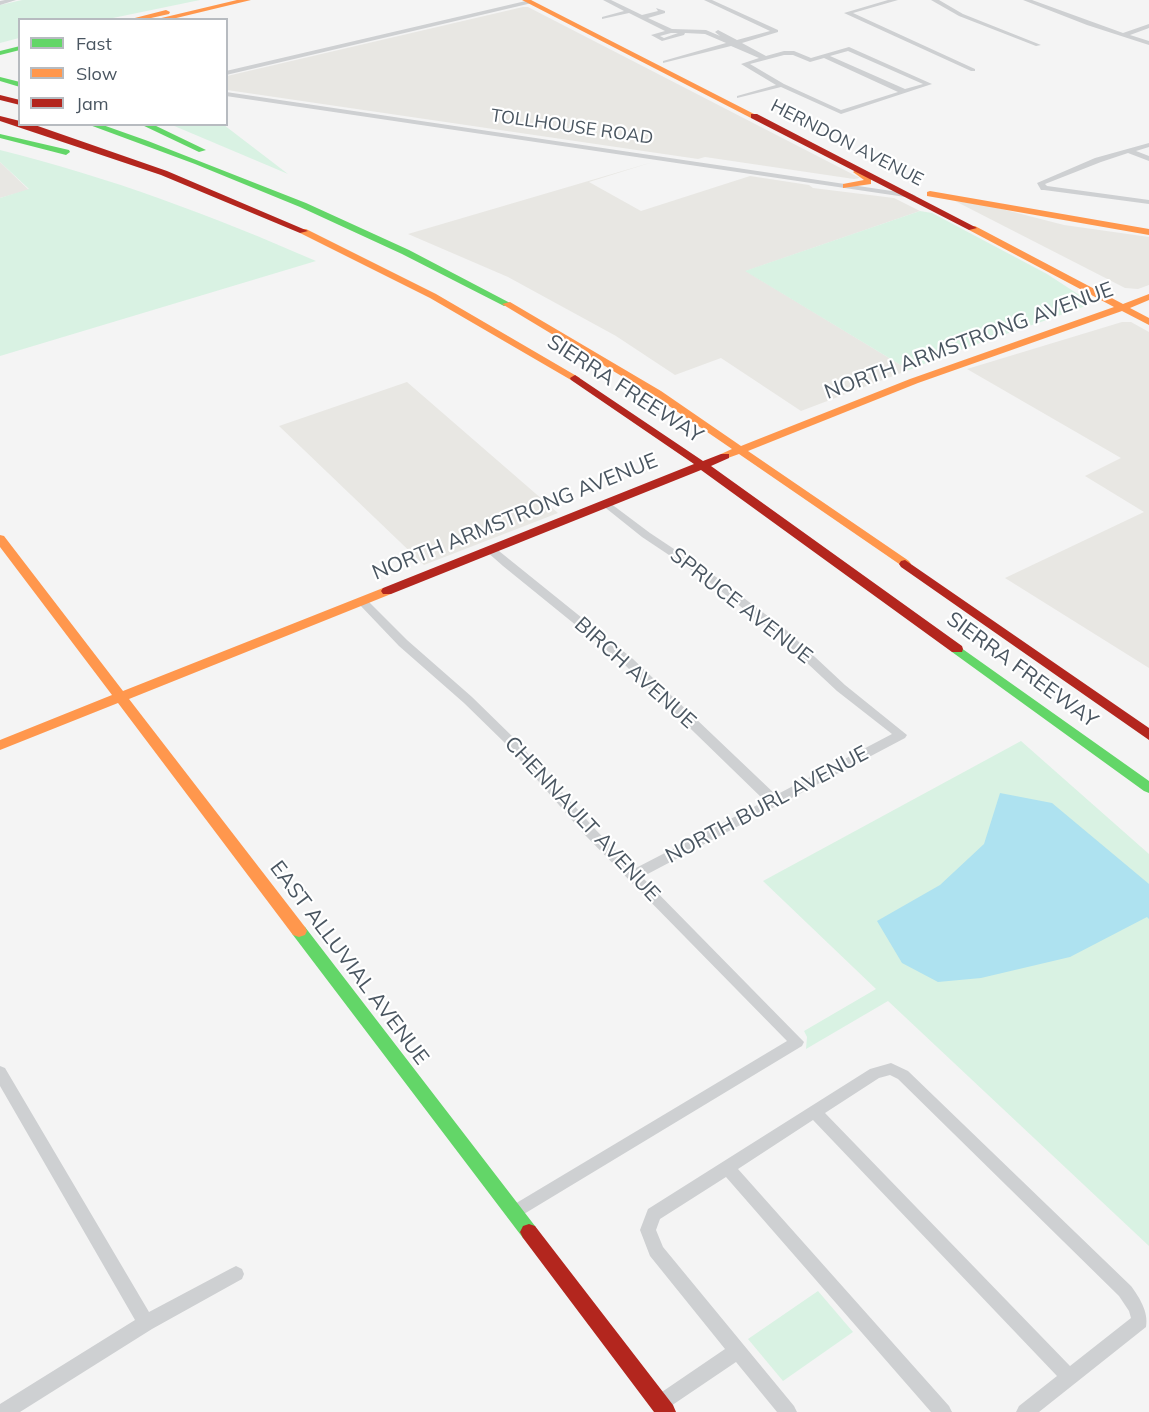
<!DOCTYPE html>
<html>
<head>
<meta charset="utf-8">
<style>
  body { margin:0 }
  #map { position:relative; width:1149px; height:1412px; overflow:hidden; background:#f4f4f4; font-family:Mulish,sans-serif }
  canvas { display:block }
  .legend { position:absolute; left:18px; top:18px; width:210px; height:108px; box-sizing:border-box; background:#fff; border:2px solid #b7bbc0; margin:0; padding:8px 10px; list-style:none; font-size:18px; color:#4a5661 }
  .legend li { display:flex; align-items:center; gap:12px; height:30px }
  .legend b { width:30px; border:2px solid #b7bbc0 }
</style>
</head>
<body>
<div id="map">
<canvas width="1149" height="1412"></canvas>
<ul class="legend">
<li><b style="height:8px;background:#63d668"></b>Fast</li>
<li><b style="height:8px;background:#ff974d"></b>Slow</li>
<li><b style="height:8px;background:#b3261e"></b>Jam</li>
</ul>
</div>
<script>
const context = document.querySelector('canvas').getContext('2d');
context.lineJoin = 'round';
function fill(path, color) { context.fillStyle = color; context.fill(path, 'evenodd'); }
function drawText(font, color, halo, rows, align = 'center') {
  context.font = font + ' Mulish,sans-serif'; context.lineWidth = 4.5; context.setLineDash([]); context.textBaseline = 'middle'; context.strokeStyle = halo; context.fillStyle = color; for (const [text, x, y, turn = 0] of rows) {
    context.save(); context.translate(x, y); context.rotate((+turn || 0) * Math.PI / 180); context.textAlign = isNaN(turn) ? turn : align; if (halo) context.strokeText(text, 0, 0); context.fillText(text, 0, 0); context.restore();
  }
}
const commercial = new Path2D(`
  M523 7H528L860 178 854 179 705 157 698 159 227 90V76Z
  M0 162 29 190 0 198Z
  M653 162 589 182 641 211 750 176 809 185 813 188 894 198 920 211 746 271 909 370 801 411 721 358 675 375 616 336 508 277 408 234Z
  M955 201 990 206 1064 225 1149 237V285L1138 289 1125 288Z
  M1122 322H1131L1149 332V668L1005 578 1144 512 1085 476 1121 458 967 369Z
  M407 382 558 513 424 565 279 426Z`);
const green = new Path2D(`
  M22 0H200L108 19 20 20 19 38 0 43V5Z
  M172 125H224L288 174Z
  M0 150C109 177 213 216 316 261L0 356V198L29 189 0 162Z
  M920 211 932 213 1047 274 1087 300 1088 305C1028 328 968 345 909 370L745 271Z
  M1021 741 1149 854V1246L888 1001 806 1049 807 1037 804 1031 876 989 763 881Z
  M818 1291 853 1332 783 1381 748 1339Z`);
const water = new Path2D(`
  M1000 793 1052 803 1149 884V919L1147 917 1070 957 981 978 938 982 902 963 877 921 940 885 984 844Z`);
const street = new Path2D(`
  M5 0H16L0 5V1Z
  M530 0 532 1V3L226 75V71Z
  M603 0H611L642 15 658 11 656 8 665 11V13L648 18 672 29 706 30 720 36 715 32 718 30 737 40 770 31 704 0H712L778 30V32L742 43 766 56 784 51H794L811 58 849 47 932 84 841 114 781 87 737 98V96L776 85 741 64 759 58 731 46 663 63V61L726 43 705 34 685 33 684 35 662 41 651 35 665 31 629 13 602 19V17L624 11ZM671 33H678L664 38 660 36ZM848 51 923 84 905 89 830 56ZM784 55H793L810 62 824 58 898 92 841 110 784 84 750 64Z
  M888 0H898L853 13 975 69V71H971L844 13Z
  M931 0H939L963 14 1041 45 1036 46 959 16Z
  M1023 0H1032L1123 33 1149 24V28L1130 35 1149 41V45L1087 25Z
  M226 92 912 194 916 196 912 198 226 96Z
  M1149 143V147L1136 151 1149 156V161L1128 153 1101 162 1045 184 1047 186 1149 200V204L1044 190H1041L1037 183 1095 158Z
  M606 500 650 533 716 577 785 629 845 685 907 735 905 738 642 877 804 1042 802 1046 514 1220 508 1218 506 1213 508 1208 787 1041 585 835 507 745 464 703 399 646 358 603 356 601 358 599H366L407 640 472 697 515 739 595 829 634 869 765 801 625 665 503 566 486 551 485 549 486 547H494L633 659 776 795 892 734 837 691 777 635 708 581 642 537 602 505 601 503Z
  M891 1063 908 1071 1131 1286C1139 1297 1149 1312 1146 1327L1039 1412H1016L1019 1406 1057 1376 813 1120 738 1169 949 1406 952 1412H931L726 1177 660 1219 656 1230 663 1247 794 1406 797 1412H777L736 1362 665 1410 660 1412 653 1410 650 1404 653 1398 725 1349 650 1256 640 1230 648 1209 870 1069ZM890 1075 898 1079 1119 1296 1129 1311 1131 1318 1070 1366 825 1113 879 1078Z
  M0 1066 5 1068 149 1312 230 1269 236 1266 242 1269 244 1274 242 1279 152 1329 20 1412H0V1404L135 1320 0 1086Z`);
const fast = new Path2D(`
  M20 46V50L0 55V51Z
  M0 77 20 82V87L0 81Z
  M87 124H100L148 141 306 203 409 250 512 304 504 306 402 254 300 207 195 164Z
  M140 124H152L206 150 199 152Z
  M0 134 69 150 70 152 66 155 0 138Z
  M957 645 1149 781V793L1144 791 952 652 951 649 952 646Z
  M299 925 305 927 535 1226 538 1232 535 1238 529 1240 523 1238 293 935 291 931 293 927Z`);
const slow = new Path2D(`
  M237 0H251L168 20H153Z
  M522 0H531L758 116 751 118Z
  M166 10 170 12 169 14 142 20H127Z
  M857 169 871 176V184L843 188V184L864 180 853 172Z
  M930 191 1149 229V235L927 196V192Z
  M969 226H975L1123 304 1149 294V300L1130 308 1149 318V325L1122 311 918 383 748 451 909 561 911 564 909 567 905 568 739 454 725 459 721 458V454L732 449 653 395 502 304 510 302 661 391 741 446 910 379 1114 307 969 230Z
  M300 229H306L436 294 580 378 579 380H571L430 298 300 233Z
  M0 535 4 536 123 691 383 588H391L393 591 391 594 129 699 305 927 307 931 305 935 299 937 293 935 118 703 0 750V740L112 695 0 547Z`);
const jam = new Path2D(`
  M0 95 20 100V105L0 100Z
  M751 114H757L977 228 969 230 751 118Z
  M0 116 20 121V124H32L167 171 308 231 300 233 161 175 0 121Z
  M575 375 703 461 721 454H729V458L711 466 962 646 963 649 962 652H952L701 470 391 594H383L381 591 383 588 694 464 571 380 570 378Z
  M905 560 1149 728V740L901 567 899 564 901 561Z
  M529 1224 535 1226 673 1405 676 1412H654L523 1238 520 1232 523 1226Z`);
const farStreetnames = [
  ["TOLLHOUSE ROAD",572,127,8],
  ["HERNDON AVENUE",847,143,27]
];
const streetNames = [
  ["NORTH ARMSTRONG AVENUE",969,341,-20],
  ["SIERRA FREEWAY",625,389,33],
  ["NORTH ARMSTRONG AVENUE",515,517,-22],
  ["SPRUCE AVENUE",741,606,38],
  ["SIERRA FREEWAY",1022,670,36],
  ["BIRCH AVENUE",635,673,42],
  ["NORTH BURL AVENUE",767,805,-28],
  ["CHENNAULT AVENUE",582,819,47],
  ["EAST ALLUVIAL AVENUE",349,963,53]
];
fill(commercial, '#e8e7e3');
fill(green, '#d9f2e3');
fill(water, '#aee2f0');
fill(street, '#ced0d2');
fill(fast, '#63d668');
fill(slow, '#ff974d');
fill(jam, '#b3261e');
drawText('18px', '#4a5661', '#fff', farStreetnames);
drawText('21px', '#4a5661', '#fff', streetNames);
</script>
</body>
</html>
